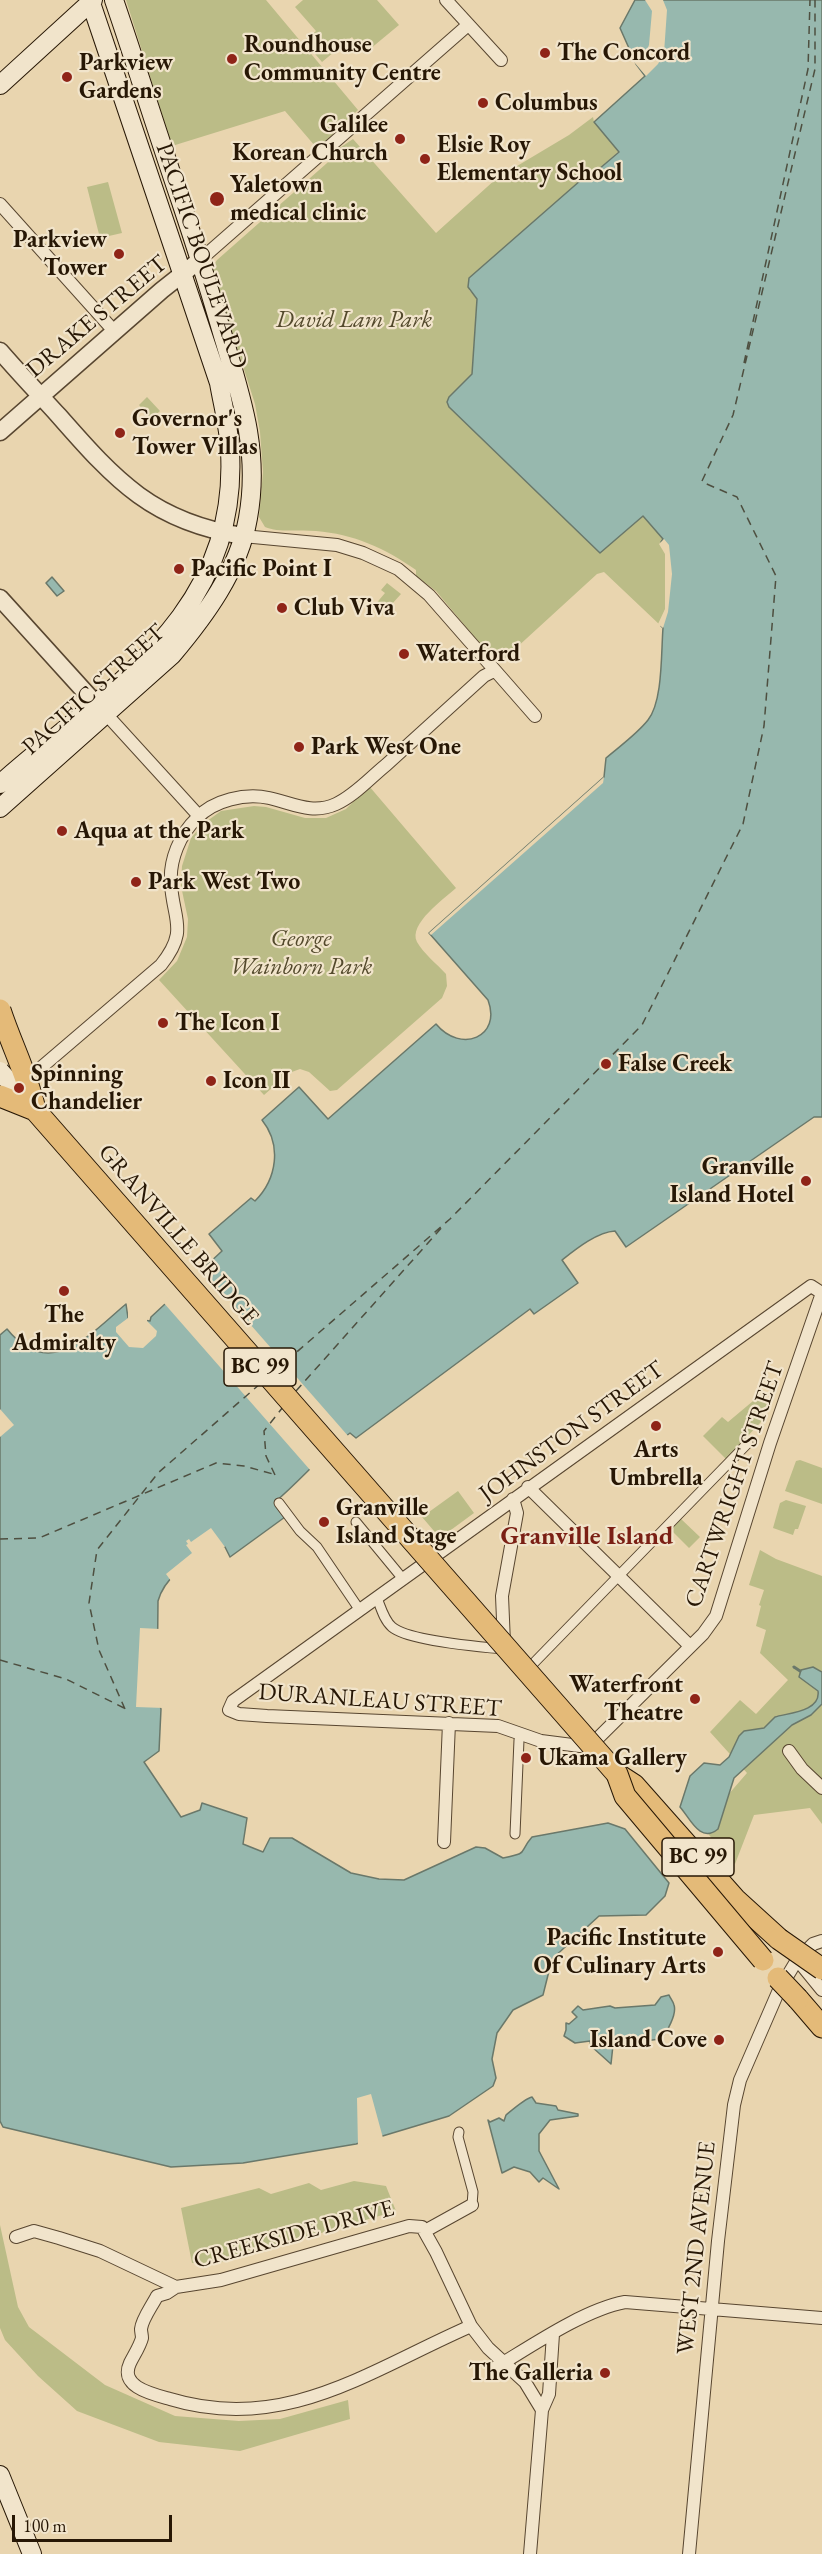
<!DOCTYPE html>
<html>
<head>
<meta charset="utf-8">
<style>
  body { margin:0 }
  #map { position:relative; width:822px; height:2554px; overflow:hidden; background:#e9d5af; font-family:"EB Garamond",serif }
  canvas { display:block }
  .scale { position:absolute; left:12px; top:2515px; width:160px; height:27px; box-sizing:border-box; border:3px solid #271705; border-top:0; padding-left:8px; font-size:18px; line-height:21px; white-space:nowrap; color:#271705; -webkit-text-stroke:4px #f1e4cb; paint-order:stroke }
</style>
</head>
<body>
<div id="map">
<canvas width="822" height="2554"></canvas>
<div class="scale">100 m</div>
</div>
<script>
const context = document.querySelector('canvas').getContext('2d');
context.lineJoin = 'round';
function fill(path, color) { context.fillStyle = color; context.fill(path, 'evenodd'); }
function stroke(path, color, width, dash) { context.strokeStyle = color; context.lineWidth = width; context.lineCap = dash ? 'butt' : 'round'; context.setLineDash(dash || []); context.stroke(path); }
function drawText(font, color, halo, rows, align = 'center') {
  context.font = font + ' "EB Garamond",serif'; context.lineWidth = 4.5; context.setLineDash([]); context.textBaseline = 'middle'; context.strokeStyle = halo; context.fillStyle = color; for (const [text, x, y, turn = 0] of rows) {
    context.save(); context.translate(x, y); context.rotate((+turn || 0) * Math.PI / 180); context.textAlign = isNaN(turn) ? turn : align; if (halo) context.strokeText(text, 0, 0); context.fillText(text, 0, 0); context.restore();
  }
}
const green = new Path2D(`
  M126 0H266L358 110 326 141H321L315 146 285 111 172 146Z
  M303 0H377L399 25 364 54 352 37 322 62 304 41 316 31 295 7Z
  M593 117 594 122 619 151 591 176 589 173 469 290 477 299 472 375 449 397V407L600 553 643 515C650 523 660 532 664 541 673 562 668 605 661 626L604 572 597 574 503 660 496 663 436 591 416 576V570C385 548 353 534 316 531 300 529 279 533 265 527L259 517 263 472 260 432 255 404 213 272V266L217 260 335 156V151L353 139 436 233 497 178 569 135Z
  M108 182 122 233 100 238 87 187Z
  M147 397 160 411 151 419 139 405Z
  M387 583 401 594 382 615 374 606 385 593 381 590Z
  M369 786 456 888C444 899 408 924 417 942 423 953 437 964 446 974L447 986 442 998 337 1090 330 1091 309 1072 300 1069 289 1073 264 1095 159 980 177 961 187 937 188 919 181 886 182 866 191 838 203 824 221 811 254 806 266 807 305 818H326L346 809Z
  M759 1396 767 1404 761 1422 726 1459 703 1436 722 1417 728 1422Z
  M800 1460 822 1468V1504L785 1491 796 1461Z
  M458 1491 474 1513 440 1538 422 1517Z
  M786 1500 806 1506 798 1529H795L793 1535 773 1528 780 1503Z
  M680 1518 700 1537 689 1548 670 1529Z
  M760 1550 776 1559 822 1576V1824L810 1808 754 1815 735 1864 701 1826 747 1773 710 1732 740 1700 756 1714 788 1680 760 1653 766 1630 756 1626 761 1606 759 1605 764 1590 749 1585Z
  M354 2181 386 2186 396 2211 216 2264 192 2263 181 2208 259 2188 271 2194 309 2183 321 2190Z
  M0 2225 18 2307 29 2327 105 2385 175 2416 239 2421 280 2419 348 2400 350 2419 240 2451 159 2442 77 2411 38 2376 5 2340 0 2328Z`);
const water = new Path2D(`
  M635 0H822V1117H814L626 1247 615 1231C597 1232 576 1249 562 1260L578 1283 534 1314 530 1309 356 1438 350 1433C322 1454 301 1480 275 1502L285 1517 230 1557 225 1547H218C195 1561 166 1572 158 1601L157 1698 161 1709 159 1751 144 1762 181 1817 200 1810 202 1803 247 1818 243 1844 263 1852 270 1838H292L351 1873 379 1879 404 1880 476 1847 485 1848 503 1858C531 1852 517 1854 532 1837L608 1823 625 1829 669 1883 665 1896 646 1915 599 1916 552 1959 543 1995 513 2010 497 2033 492 2059 496 2078 493 2086 449 2116 356 2144 243 2163 171 2167 3 2127 0 2121V1335L7 1329C50 1382 89 1335 126 1304L128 1318 150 1321 151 1317 222 1251 209 1234 251 1198 255 1201C277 1179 282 1145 262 1120L299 1087 328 1119 436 1024C461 1054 502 1037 488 1000L429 933 604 777 606 758C620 746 637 734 648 720 663 701 661 653 663 628L661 626 666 610 668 554 661 542 663 539 643 516 600 553 449 407 447 402 449 397 472 374 477 299 468 287 469 278 589 173 592 175 619 152 594 122 645 76 636 64 620 28Z
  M52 577 64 591 57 596 46 583Z
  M813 1667 822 1672V1704L811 1715 792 1725 734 1778 718 1829C700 1844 690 1818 680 1807L690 1776 704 1763 720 1765 729 1757 739 1736 744 1731 764 1728 775 1717C787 1713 821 1712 818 1691L799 1677 801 1670Z
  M669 1995C670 1998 673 2001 674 2005 677 2014 667 2033 660 2039L613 2045 611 2064 591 2046 590 2041 575 2043 564 2036 566 2030V2023L569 2024 577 2017 572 2012 578 2006 583 2010 610 2006 615 2008 655 2005 661 1997Z
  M532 2097 536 2103 556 2106 558 2110 578 2114V2116L550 2120 539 2134V2151L559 2189 543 2178 539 2182 530 2172 514 2167 502 2173 488 2120 490 2122 499 2118 504 2121 506 2115C512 2110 526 2098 532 2097Z`);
const pier = new Path2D(`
  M645 0H663L667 10 664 53 658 64 646 76 634 62 646 52 649 45 652 11Z
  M664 539 669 545 672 574 668 612 663 628 658 624 665 609V554L659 544Z
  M604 777 603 783 431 935 429 933Z
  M200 1267 349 1437 311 1471 163 1302Z
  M128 1309 131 1310V1316L147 1318V1321L157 1331 156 1336 143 1348 129 1347 116 1332V1327L128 1318Z
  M0 1409 14 1425 0 1437Z
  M211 1528 225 1547 171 1581 166 1574 192 1553 186 1545 188 1544 186 1541 189 1539 191 1542Z
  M140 1628 160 1629V1698L164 1708 136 1707Z
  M371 2094 383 2138 358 2147 357 2098Z`);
const stream = new Path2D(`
  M794 1667 800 1671`);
const ferry = new Path2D(`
  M744 363 808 69 810 0
  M702 481 733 415 815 69V0
  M276 1370 450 1219 642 1025 743 824 764 726 776 576 737 497 702 482
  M296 1391 444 1225
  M275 1475 266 1456 264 1431 283 1407
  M0 1539 39 1538 216 1463 244 1466 273 1474
  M0 1660 66 1679 124 1708
  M125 1709 99 1650 89 1603 97 1550 158 1473 261 1383`);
const pedestrian = new Path2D(`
  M279 1503 300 1531 317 1547 359 1609
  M356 1522 403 1579
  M377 1598C381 1608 384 1620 392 1627 408 1641 481 1647 504 1649
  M526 1671 748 1443
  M515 1834 519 1740
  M459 2132 458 2137 473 2192 472 2205`);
const minor = new Path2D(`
  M446 0 501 60
  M0 204 114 331
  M200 260 468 25
  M243 536 337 545 363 553 398 569 429 595 535 716
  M106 714 199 816
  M23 1083 161 965C189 930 173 920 171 884 169 860 180 834 197 818 214 800 245 793 269 798 292 803 312 815 336 804 354 796 370 778 386 765 419 735 451 706 484 676L494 671
  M811 1286 822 1293 770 1443 716 1616 703 1634 594 1742 580 1746 541 1741 498 1726 267 1716 239 1714 229 1710 233 1701Z
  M528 1487 690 1646
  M504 1643 502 1596 517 1513 513 1499
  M789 1751 802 1769 822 1788
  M444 1842 449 1723
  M800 1963 822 1990
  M425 2231 472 2205
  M16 2237 34 2231 59 2238 100 2251 176 2287 221 2280 409 2226 422 2227 436 2252 471 2326 488 2348 525 2382 542 2410
  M176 2287 167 2293 157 2296C152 2306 142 2319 141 2329 141 2332 142 2335 142 2338 140 2346 134 2355 130 2363 119 2387 152 2394 170 2399 285 2434 370 2370 471 2326
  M493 2369C530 2347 583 2310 625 2302L822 2318
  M530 2554 542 2410 549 2394 553 2334
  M689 2554 718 2241 734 2105 740 2080 779 1990 797 1960 813 1944 822 1941`);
const tertiary = new Path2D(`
  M0 351C19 373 39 394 59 416 116 481 153 522 243 536
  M0 432 162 290 200 260
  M0 598 105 714`);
const secondary = new Path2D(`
  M0 85 93 0
  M0 784C108 688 239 616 230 451 229 428 223 406 219 383L90 0
  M0 808 172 655C205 616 239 570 248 518 260 452 242 399 223 336 210 291 196 247 181 202 158 135 137 67 114 0
  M0 2475 32 2554`);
const trunk = new Path2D(`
  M617 1774 634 1785 735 1899 779 1939
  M798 1999 822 2027`);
const secondaryBridge = new Path2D(`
  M0 1071 33 1109`);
const trunkBridge = new Path2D(`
  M0 1010C11 1044 28 1076 35 1110
  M0 1096 35 1110 617 1774 625 1796 763 1960
  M779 1939 822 1969
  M778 1978 798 1999`);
const markers = [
  [545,53,6,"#8f2418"],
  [232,59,6,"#8f2418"],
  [67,77,6,"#8f2418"],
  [483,103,6,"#8f2418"],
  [400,139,6,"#8f2418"],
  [425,159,6,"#8f2418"],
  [217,199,8,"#8f2418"],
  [119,254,6,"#8f2418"],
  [120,433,6,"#8f2418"],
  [179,569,6,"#8f2418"],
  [282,608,6,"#8f2418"],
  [404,654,6,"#8f2418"],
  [299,747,6,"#8f2418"],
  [62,831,6,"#8f2418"],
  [136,882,6,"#8f2418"],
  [163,1023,6,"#8f2418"],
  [606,1064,6,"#8f2418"],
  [211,1081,6,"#8f2418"],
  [19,1088,6,"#8f2418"],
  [806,1181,6,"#8f2418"],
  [64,1291,6,"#8f2418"],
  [656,1426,6,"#8f2418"],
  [324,1522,6,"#8f2418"],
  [695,1699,6,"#8f2418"],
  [526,1758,6,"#8f2418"],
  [718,1952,6,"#8f2418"],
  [719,2040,6,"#8f2418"],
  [605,2373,6,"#8f2418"]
];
const shields = [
  [260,1367,72],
  [698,1857,72]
];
const shieldNames = [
  ["BC 99",260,1367],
  ["BC 99",698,1857]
];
const poiNames = [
  ["Roundhouse",244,45],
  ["Community Centre",244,73],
  ["The Concord",557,53],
  ["Parkview",79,63],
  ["Gardens",79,91],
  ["Columbus",495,103],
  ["Galilee",388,125,"right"],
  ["Korean Church",388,153,"right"],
  ["Elsie Roy",437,145],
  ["Elementary School",437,173],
  ["Yaletown",230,185],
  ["medical clinic",230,213],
  ["Parkview",107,240,"right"],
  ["Tower",107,268,"right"],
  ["Governor's",132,419],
  ["Tower Villas",132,447],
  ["Pacific Point I",191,569],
  ["Club Viva",294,608],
  ["Waterford",416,654],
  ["Park West One",311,747],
  ["Aqua at the Park",74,831],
  ["Park West Two",148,882],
  ["The Icon I",175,1023],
  ["False Creek",618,1064],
  ["Spinning",31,1074],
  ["Chandelier",31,1102],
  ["Icon II",223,1081],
  ["Granville",794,1167,"right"],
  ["Island Hotel",794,1195,"right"],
  ["The",64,1315,"center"],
  ["Admiralty",64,1343,"center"],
  ["Arts",656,1450,"center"],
  ["Umbrella",656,1478,"center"],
  ["Granville",336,1508],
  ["Island Stage",336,1536],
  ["Waterfront",683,1685,"right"],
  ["Theatre",683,1713,"right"],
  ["Ukama Gallery",538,1758],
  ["Pacific Institute",706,1938,"right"],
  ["Of Culinary Arts",706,1966,"right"],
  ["Island Cove",707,2040,"right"],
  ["The Galleria",593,2373,"right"]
];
const streetNames = [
  ["PACIFIC BOULEVARD",201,256,71],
  ["DRAKE STREET",97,317,-40],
  ["PACIFIC STREET",94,690,-42],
  ["GRANVILLE BRIDGE",178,1235,49],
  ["JOHNSTON STREET",572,1432,-36],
  ["CARTWRIGHT STREET",735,1485,-71],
  ["DURANLEAU STREET",380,1701,4],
  ["CREEKSIDE DRIVE",294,2235,-15],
  ["WEST 2ND AVENUE",697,2248,-84]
];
const parkNames = [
  ["David Lam Park",354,320],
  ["George",301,939],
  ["Wainborn Park",301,967]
];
const neighbourhoodNames = [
  ["Granville Island",587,1537]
];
fill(green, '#bbbc87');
fill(water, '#97b8ae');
stroke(water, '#6a786a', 1.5);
fill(pier, '#e9d5af');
stroke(stream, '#6a786a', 3);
stroke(ferry, '#4e4f40', 1.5, [8, 6]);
stroke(pedestrian, '#584630', 11);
stroke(minor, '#584630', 14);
stroke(tertiary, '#584630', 19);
stroke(secondary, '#271705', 20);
stroke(trunk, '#271705', 23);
stroke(pedestrian, '#f1e4cb', 9);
stroke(minor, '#f1e4cb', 12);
stroke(tertiary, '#f1e4cb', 16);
stroke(secondary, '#f1e4cb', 18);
stroke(trunk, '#e4ba78', 21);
stroke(secondaryBridge, '#271705', 20, []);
stroke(trunkBridge, '#271705', 23, []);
stroke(secondaryBridge, '#f1e4cb', 18);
stroke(trunkBridge, '#e4ba78', 21);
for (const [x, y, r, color] of markers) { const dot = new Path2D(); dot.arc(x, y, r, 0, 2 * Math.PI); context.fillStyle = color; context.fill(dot); stroke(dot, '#f1e4cb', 2); }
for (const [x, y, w] of shields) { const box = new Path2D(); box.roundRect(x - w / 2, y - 19, w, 38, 4.5); context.fillStyle = '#f1e4cb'; context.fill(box); stroke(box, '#271705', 1.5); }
drawText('bold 22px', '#271705', null, shieldNames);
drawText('bold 24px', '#271705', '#f1e4cb', poiNames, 'left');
drawText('24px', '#271705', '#f1e4cb', streetNames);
drawText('italic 24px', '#53492c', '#f1e4cb', parkNames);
drawText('bold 26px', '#7a1f14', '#f1e4cb', neighbourhoodNames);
</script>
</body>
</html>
